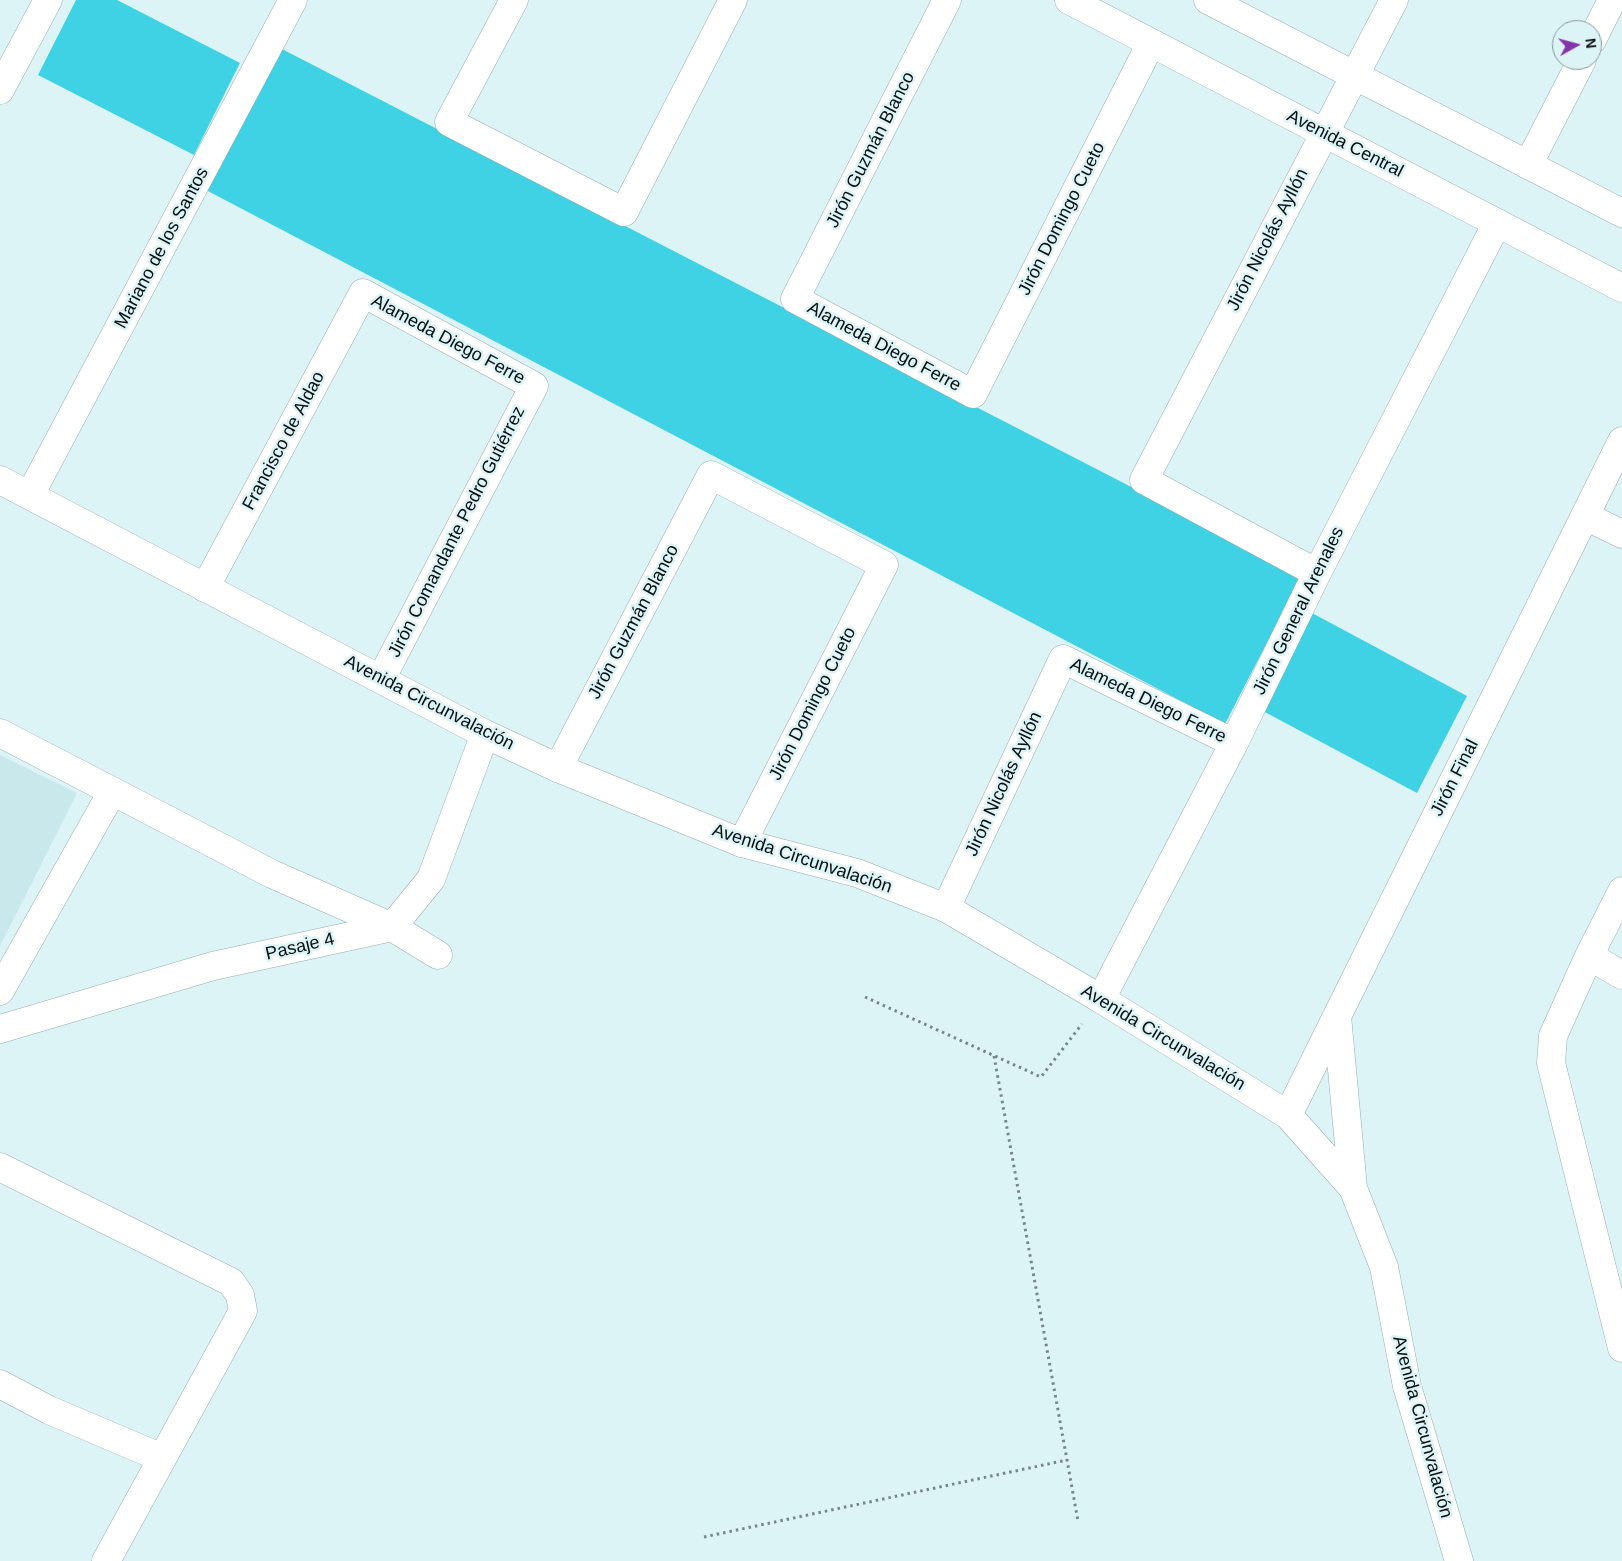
<!DOCTYPE html>
<html>
<head>
<meta charset="utf-8">
<style>
  body { margin:0 }
  #map { position:relative; width:1622px; height:1561px; overflow:hidden; background:#ddf4f7; font-family:Helvetica,sans-serif }
  canvas { display:block }
  .north { position:absolute; left:1552px; top:20px; width:50px; height:50px; box-sizing:border-box; background:#ddf4f7; border:1px solid #87989a; border-radius:50%; rotate:83deg; font-size:14px; font-weight:700; line-height:20px; text-align:center; color:#070e0f }
  .north::after { content:''; display:block; margin:auto; width:18px; height:22px; background:#8236a7; clip-path:polygon(50% 0,100% 100%,50% 72%,0 100%) }
</style>
</head>
<body>
<div id="map">
<canvas width="1622" height="1561"></canvas>
<div class="north">N</div>
</div>
<script>
const context = document.querySelector('canvas').getContext('2d');
context.lineJoin = 'round';
function fill(path, color) { context.fillStyle = color; context.fill(path, 'evenodd'); }
function stroke(path, color, width, dash) { context.strokeStyle = color; context.lineWidth = width; context.lineCap = dash ? 'butt' : 'round'; context.setLineDash(dash || []); context.stroke(path); }
function drawText(font, color, halo, rows, align = 'center') {
  context.font = font + ' Helvetica,sans-serif'; context.lineWidth = 5; context.setLineDash([]); context.textBaseline = 'middle'; context.strokeStyle = halo; context.fillStyle = color; for (const [text, x, y, turn = 0] of rows) {
    context.save(); context.translate(x, y); context.rotate((+turn || 0) * Math.PI / 180); context.textAlign = isNaN(turn) ? turn : align; if (halo) context.strokeText(text, 0, 0); context.fillText(text, 0, 0); context.restore();
  }
}
const built = new Path2D(`
  M0 755 77 793 0 946Z`);
const green = new Path2D(`
  M76 0H117L240 63 194 155 38 75Z
  M280 48 1302 575 1225 724 204 189Z
  M1312 613 1467 696 1417 793 1261 710Z`);
const path = new Path2D(`
  M865 997 1041 1077 1082 1024
  M994 1056 1078 1521
  M704 1537 1067 1460`);
const street = new Path2D(`
  M514 0 449 122 624 212 733 0
  M947 0 795 299 973 394 1151 43
  M1592 40 1612 0
  M1528 165 1582 60
  M30 495 293 0
  M1585 516 1622 534
  M1317 573 1144 480 1394 0
  M205 588 363 293 534 386 381 679
  M0 733 272 874 392 927 438 955
  M558 768 711 475 884 565 742 843
  M1622 891 1589 956 1553 1036 1551 1063 1622 1348
  M946 908 1063 659 1234 743
  M1589 956 1622 975
  M0 991 112 792
  M1101 999 1234 743 1317 573 1497 223
  M0 1029 213 966 392 927 431 879 485 734
  M0 1167 231 1282 240 1295 243 1311 106 1561
  M0 1384 49 1410 162 1458`);
const secondary = new Path2D(`
  M1069 0 1622 288
  M1208 0 1622 213
  M0 90 48 0
  M0 480 485 734 558 768 742 843 857 873 946 908 1101 999 1288 1115 1353 1188 1384 1267 1407 1386 1459 1561
  M1337 1016 1353 1188
  M1288 1115 1622 441`);
const streetNames = [
  ["Avenida Central",1345,144,27],
  ["Jirón Guzmán Blanco",871,150,-63],
  ["Jirón Domingo Cueto",1062,219,-63],
  ["Jirón Nicolás Ayllón",1268,240,-63],
  ["Mariano de los Santos",162,248,-62],
  ["Alameda Diego Ferre",448,340,28],
  ["Alameda Diego Ferre",884,347,28],
  ["Francisco de Aldao",284,441,-62],
  ["Jirón Comandante Pedro Gutiérrez",457,532,-63],
  ["Jirón General Arenales",1299,611,-64],
  ["Jirón Guzmán Blanco",634,622,-62],
  ["Alameda Diego Ferre",1148,701,26],
  ["Avenida Circunvalación",429,703,27],
  ["Jirón Domingo Cueto",813,704,-63],
  ["Jirón Final",1455,778,-63],
  ["Jirón Nicolás Ayllón",1004,784,-65],
  ["Avenida Circunvalación",802,859,18],
  ["Pasaje 4",300,947,-13],
  ["Avenida Circunvalación",1163,1038,31],
  ["Avenida Circunvalación",1422,1427,75]
];
fill(built, '#c8e8ec');
fill(green, '#3fd1e4');
stroke(street, '#97adb0', 29);
stroke(secondary, '#97adb0', 29);
stroke(path, '#778688', 3, [2.5, 4]);
stroke(street, '#fff', 28);
stroke(secondary, '#fff', 28);
drawText('18px', '#070e0f', '#ddf4f7', streetNames);
</script>
</body>
</html>
